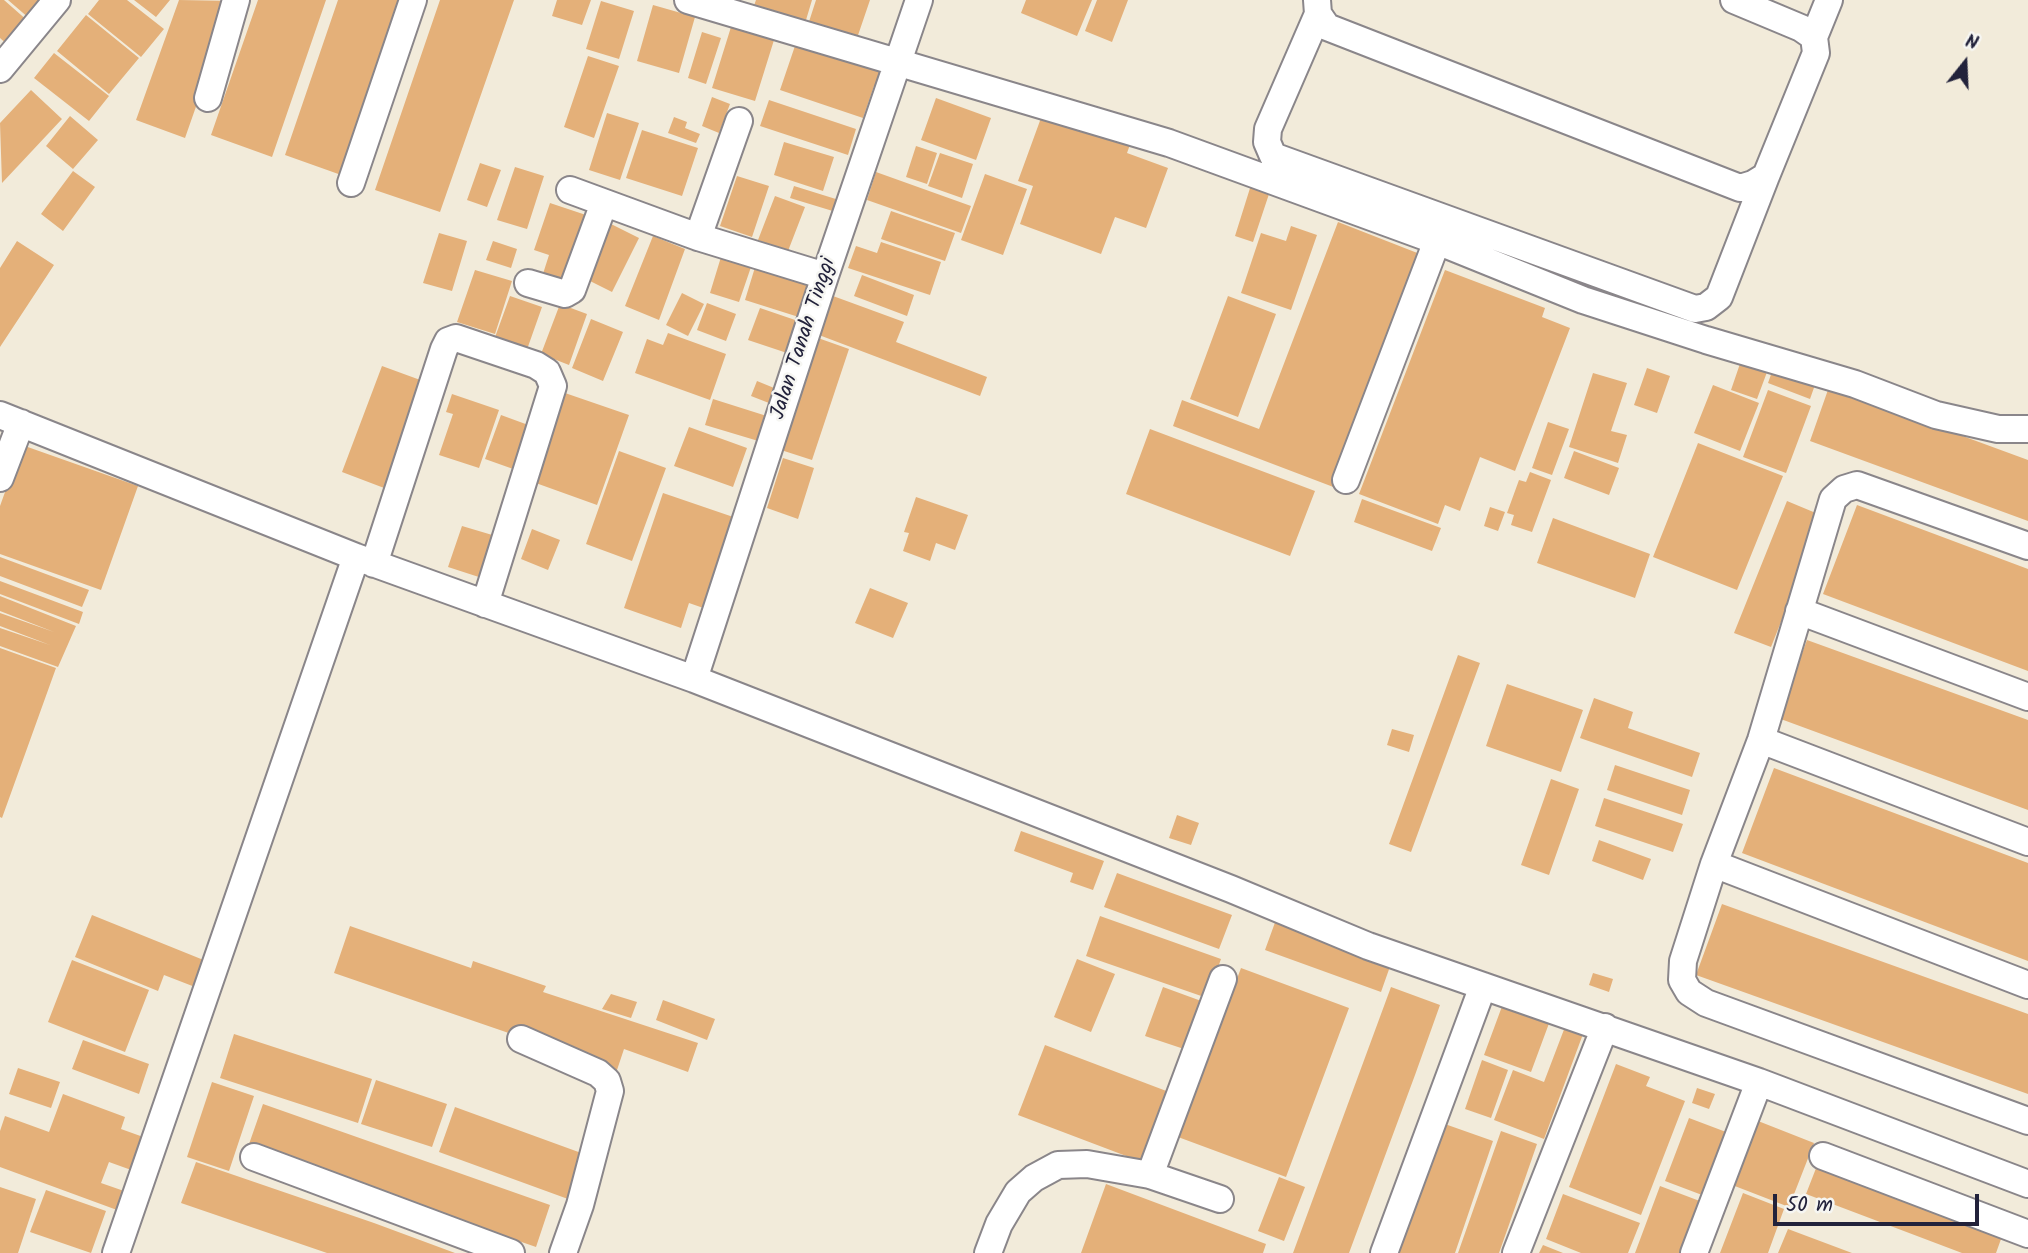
<!DOCTYPE html>
<html>
<head>
<meta charset="utf-8">
<style>
  body { margin:0 }
  #map { position:relative; width:2028px; height:1253px; overflow:hidden; background:#f2ebda; font-family:Kalam,sans-serif }
  canvas { display:block }
  .north { position:absolute; left:1930px; top:28px; width:70px; height:70px; -webkit-text-stroke:5px #f6f6f2; paint-order:stroke; rotate:18deg; font-size:19px; font-weight:700; line-height:28px; text-align:center; color:#22223b }
  .north::after { content:''; display:block; margin:auto; width:24px; height:32px; background:#22223b; clip-path:polygon(50% 0,100% 100%,50% 72%,0 100%) }
  .scale { position:absolute; left:1773px; top:1194px; width:206px; height:32px; box-sizing:border-box; border:4px solid #22223b; border-top:0; padding-left:9px; font-size:21px; line-height:24px; white-space:nowrap; color:#22223b; -webkit-text-stroke:5px #f6f6f2; paint-order:stroke }
</style>
</head>
<body>
<div id="map">
<canvas width="2028" height="1253"></canvas>
<div class="north">N</div>
<div class="scale">50 m</div>
</div>
<script>
const context = document.querySelector('canvas').getContext('2d');
context.lineJoin = 'round';
function fill(path, color) { context.fillStyle = color; context.fill(path, 'evenodd'); }
function stroke(path, color, width, dash) { context.strokeStyle = color; context.lineWidth = width; context.lineCap = dash ? 'butt' : 'round'; context.setLineDash(dash || []); context.stroke(path); }
function drawText(font, color, halo, rows, align = 'center') {
  context.font = font + ' Kalam,sans-serif'; context.lineWidth = 5; context.setLineDash([]); context.textBaseline = 'middle'; context.strokeStyle = halo; context.fillStyle = color; for (const [text, x, y, turn = 0] of rows) {
    context.save(); context.translate(x, y); context.rotate((+turn || 0) * Math.PI / 180); context.textAlign = isNaN(turn) ? turn : align; if (halo) context.strokeText(text, 0, 0); context.fillText(text, 0, 0); context.restore();
  }
}
const building = new Path2D(`
  M0 0H4L29 22 9 46 0 38Z
  M8 0H46L30 19Z
  M99 0H127L164 29 141 57 88 14Z
  M134 0H170L156 17Z
  M179 0 233 1 185 138 136 120Z
  M258 0H326L272 157 211 135Z
  M338 0H404L344 176 285 155Z
  M440 0H514L440 212 375 190Z
  M557 0H591L582 25 552 16Z
  M756 0H812L803 30 751 14Z
  M816 0H870L854 47 806 31Z
  M1026 0H1092L1077 36 1021 13Z
  M1097 0H1128L1112 42 1085 31Z
  M601 1 634 11 619 59 586 49Z
  M653 5 695 17 679 73 637 61Z
  M86 15 139 58 109 94 57 51Z
  M731 27 774 40 755 101 712 88Z
  M702 32 721 38 706 84 688 78Z
  M797 40 888 72 882 89 874 86 863 118 780 90Z
  M54 53 109 96 89 121 34 78Z
  M588 56 619 66 594 138 564 127Z
  M31 90 62 119 2 183 0 123Z
  M712 97 730 104 719 133 702 126Z
  M936 98 991 118 976 160 921 140Z
  M769 100 856 129 848 155 760 126Z
  M1045 107 1132 139 1127 153 1168 168 1146 228 1115 217 1101 254 1020 224 1033 186 1018 181Z
  M607 113 639 123 620 180 589 170Z
  M70 116 98 140 73 169 46 146Z
  M674 117 687 122 685 128 700 134 696 143 668 133Z
  M642 130 698 148 682 196 626 178Z
  M784 142 834 157 823 191 774 175Z
  M916 146 937 153 927 184 906 177Z
  M940 153 973 164 962 198 928 186Z
  M480 163 501 170 487 207 467 200Z
  M515 167 544 176 527 229 497 220Z
  M73 171 95 187 63 231 41 214Z
  M876 172 971 206 961 233 867 200Z
  M985 174 1027 189 1003 255 961 240Z
  M737 176 769 186 752 237 720 226Z
  M1251 185 1270 191 1253 242 1235 236Z
  M794 186 839 200 836 212 790 198Z
  M775 196 805 207 788 251 758 240Z
  M550 203 595 218 567 289 541 280 549 255 534 250Z
  M891 211 955 233 945 261 881 239Z
  M605 221 639 238 612 292 578 275Z
  M1338 222 1425 256 1336 488 1173 426 1182 400 1259 429Z
  M1291 226 1317 235 1291 310 1241 293 1261 233 1286 241Z
  M439 233 467 241 452 291 423 283Z
  M653 236 685 249 659 320 625 306Z
  M17 241 54 265 0 347V268Z
  M493 241 517 249 511 268 486 260Z
  M881 242 941 262 930 295 848 268 856 246 877 253Z
  M721 257 751 267 739 302 710 293Z
  M756 264 817 283 805 319 745 300Z
  M475 270 512 281 495 334 457 322Z
  M1445 270 1545 308 1542 317 1570 328 1515 471 1480 457 1460 511 1445 505 1438 524 1359 494Z
  M862 275 914 295 907 316 854 296Z
  M682 293 704 304 688 336 666 325Z
  M510 296 542 307 524 358 494 340Z
  M833 296 904 322 896 342 987 377 980 396 819 335Z
  M1228 296 1276 314 1238 417 1190 399Z
  M707 303 736 314 726 341 697 330Z
  M560 304 587 314 569 365 541 354Z
  M760 308 801 322 790 354 748 340Z
  M591 319 623 332 603 381 572 368Z
  M668 333 726 354 710 400 635 373 647 339 663 345Z
  M818 338 849 349 812 460 781 450Z
  M1743 355 1770 364 1757 399 1731 390Z
  M382 366 423 381 392 491 342 472Z
  M1774 366 1816 382 1810 399 1768 383Z
  M1647 368 1670 376 1657 413 1634 405Z
  M1593 373 1627 383 1611 431 1627 435 1618 463 1569 447Z
  M757 381 779 390 774 405 751 396Z
  M1713 385 1759 403 1740 451 1694 433Z
  M1829 387 2028 460V521L1810 441Z
  M1768 390 1811 406 1786 473 1743 457Z
  M565 393 629 415 597 505 533 482Z
  M452 394 499 410 479 468 439 455 453 414 446 412Z
  M713 399 773 418 765 443 705 425Z
  M501 415 531 426 516 470 485 459Z
  M1548 422 1569 429 1552 475 1532 468Z
  M689 427 747 448 733 487 674 466Z
  M1150 429 1315 491 1290 556 1126 494Z
  M1698 443 1783 476 1737 590 1653 557Z
  M22 445 138 486 101 590 0 554V506Z
  M619 451 666 468 632 561 586 544Z
  M1574 451 1619 468 1609 495 1564 478Z
  M783 458 814 468 798 519 767 508Z
  M1530 472 1551 480 1532 532 1511 525 1514 515 1507 513 1519 480 1526 482Z
  M663 493 742 520 712 611 689 603 681 628 624 608Z
  M916 497 968 515 955 550 936 543 930 561 903 551 909 533 904 532Z
  M1362 499 1441 528 1432 551 1354 522Z
  M1787 501 1823 516 1771 647 1734 633Z
  M1857 505 2028 569V671L1823 594Z
  M1490 507 1505 512 1498 531 1484 526Z
  M1553 518 1650 554 1635 598 1537 563Z
  M462 526 499 537 485 579 448 567Z
  M532 529 560 540 548 570 521 559Z
  M0 557 89 590 82 607 0 576Z
  M0 581 83 612 79 624 0 594Z
  M870 588 908 603 893 638 855 623Z
  M0 596 76 626 58 667 0 646V628L50 645 0 626V613L54 632 0 611Z
  M1807 640 2028 720V810L1778 718Z
  M0 648 56 668 2 818 0 817Z
  M1458 655 1480 663 1411 852 1389 844Z
  M1507 684 1583 710 1561 772 1486 746Z
  M1594 698 1633 712 1628 728 1700 753 1692 777 1580 738Z
  M1392 729 1414 735 1409 752 1387 745Z
  M1615 765 1690 790 1682 815 1607 790Z
  M1774 768 2028 863V961L1742 853Z
  M1551 779 1579 789 1549 875 1521 865Z
  M1604 798 1683 824 1673 852 1595 826Z
  M1177 815 1199 823 1191 845 1169 838Z
  M1021 831 1104 861 1093 890 1070 882 1073 873 1014 851Z
  M1599 840 1651 859 1643 880 1592 861Z
  M1117 873 1232 915 1219 949 1104 907Z
  M1722 904 2028 1014V1094L1696 975Z
  M92 915 206 961 195 987 164 975 158 991 75 957Z
  M1100 916 1221 959 1207 998 1086 956Z
  M1277 917 1393 958 1381 992 1265 950Z
  M350 926 471 968 473 961 546 986 543 992 698 1043 688 1072 624 1049 615 1076 596 1063 334 973Z
  M1077 959 1115 974 1091 1032 1054 1017Z
  M72 960 149 990 125 1052 48 1022Z
  M1241 968 1349 1008 1286 1177 1178 1137Z
  M1593 973 1613 979 1609 992 1589 985Z
  M1163 987 1204 1002 1187 1050 1145 1036Z
  M1391 987 1440 1005 1415 1075 1349 1253H1293Z
  M611 994 637 1002 631 1018 602 1009Z
  M663 1000 715 1019 707 1040 656 1020Z
  M1504 1001 1551 1018 1531 1072 1484 1055Z
  M1568 1019 1586 1026 1544 1139 1494 1120 1513 1070 1544 1082Z
  M234 1034 372 1079 358 1123 220 1078Z
  M83 1040 149 1064 139 1094 72 1069Z
  M1045 1045 1169 1092 1142 1162 1018 1115Z
  M1482 1060 1508 1070 1491 1118 1465 1109Z
  M1616 1064 1650 1077 1646 1086 1685 1101 1641 1215 1569 1187Z
  M18 1068 60 1082 51 1108 9 1094Z
  M376 1080 447 1104 432 1147 361 1124Z
  M212 1082 254 1096 229 1171 187 1157Z
  M1697 1088 1715 1094 1709 1109 1692 1103Z
  M63 1094 125 1117 121 1129 146 1138 134 1171 109 1162 101 1183 124 1191 117 1210 0 1167V1131L5 1116 49 1132Z
  M263 1104 550 1205 536 1247 248 1147Z
  M455 1107 584 1154 568 1199 439 1152Z
  M1689 1118 1734 1135 1710 1198 1665 1181Z
  M1753 1119 1814 1143 1789 1207 1727 1183Z
  M1442 1123 1493 1141 1455 1253H1397Z
  M1501 1131 1537 1144 1511 1219 1499 1253H1458Z
  M1820 1158 2005 1228 1996 1253H1962L1806 1194Z
  M196 1162 374 1223 455 1253H327L181 1203Z
  M1279 1177 1305 1187 1284 1241 1258 1231Z
  M1106 1184 1266 1244 1263 1253H1081Z
  M1660 1186 1705 1203 1687 1253H1635Z
  M0 1187 36 1199 18 1253H0Z
  M46 1190 106 1211 91 1253 30 1232Z
  M1743 1193 1784 1209 1768 1253H1720Z
  M1563 1194 1640 1223 1628 1253H1581L1546 1239Z
  M1788 1229 1852 1253H1778Z
  M1543 1245 1563 1253H1539Z`);
const street = new Path2D(`
  M688 0 1169 143 1437 241 1583 300 1706 340 1855 384 1936 415 1998 429H2028
  M1317 0 1318 14 1327 27 1740 188 1753 184 1766 176 1816 53 1814 37 1801 28 1734 0
  M1318 14 1268 129 1267 142 1273 156 1695 309 1706 307 1719 297 1766 176
  M1814 37 1829 0
  M0 69 57 0
  M208 98 236 0
  M351 183 413 0
  M570 190 698 237 825 276
  M698 237 739 121
  M528 283 565 294 572 290 604 203
  M0 415 356 557 694 679 1231 889 1368 946 1759 1082 2028 1184
  M0 478 21 423
  M1346 480 1437 241
  M2028 546 1857 485 1844 489 1833 499 1761 740 1714 864 1683 961 1682 980 1689 992 1706 1003 2028 1121
  M374 564 444 349 448 341 456 338 536 365 547 372 553 386 485 604
  M1799 611 2028 697
  M694 679 825 276 919 0
  M1761 740 2028 842
  M1714 864 2028 985
  M521 1039 598 1073 607 1081 610 1091 580 1205 563 1253
  M1823 1156 2028 1234
  M254 1157 511 1253
  M1150 1175 1223 979
  M116 1253 356 557
  M988 1253 999 1224 1018 1192 1034 1178 1058 1165 1087 1164 1150 1175 1220 1199
  M1384 1253 1483 986
  M1516 1253 1605 1027
  M1694 1253 1759 1082`);
const streetNames = [
  ["Jalan Tanah Tinggi",805,339,-72]
];
fill(building, '#e4b079');
stroke(street, '#8a868a', 30);
stroke(street, '#fff', 26);
drawText('21px', '#22223b', '#f6f6f2', streetNames);
</script>
</body>
</html>
